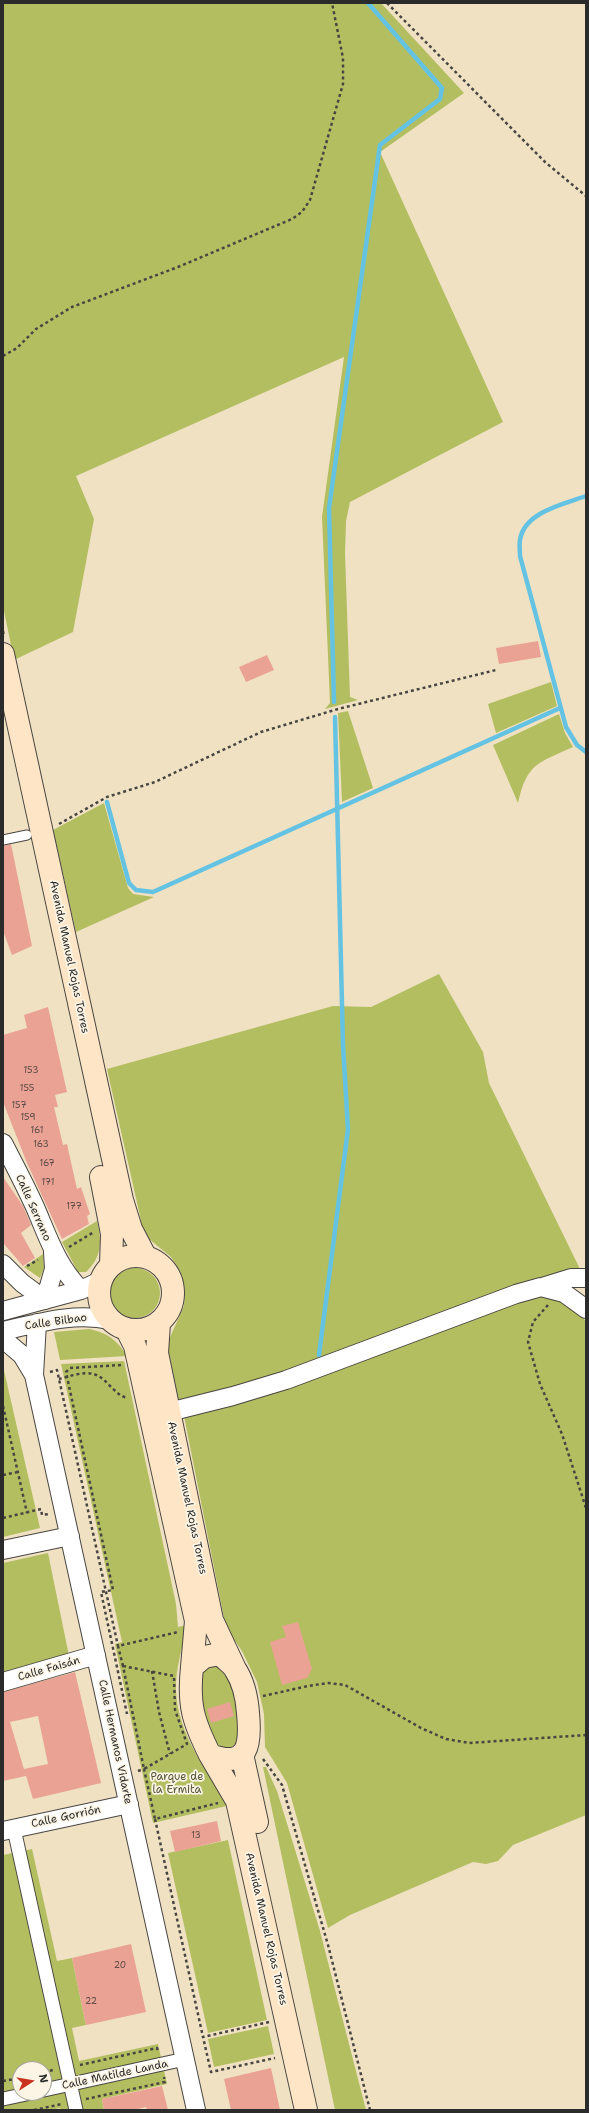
<!DOCTYPE html>
<html>
<head>
<meta charset="utf-8">
<style>
  body { margin:0 }
  #map { position:relative; width:589px; height:2113px; overflow:hidden; background:#f0e1c3; font-family:"Shantell Sans",sans-serif }
  canvas { display:block }
  .frame { position:absolute; inset:0; border:4px solid #2b2b2b; pointer-events:none }
  .north { position:absolute; left:12px; top:2061px; width:40px; height:40px; box-sizing:border-box; background:#fcf5e5; border:1px solid #a8a49b; border-radius:50%; rotate:78deg; font-size:11px; font-weight:700; line-height:16px; text-align:center; color:#2b2b2b }
  .north::after { content:''; display:block; margin:auto; width:14px; height:18px; background:#c8321e; clip-path:polygon(50% 0,100% 100%,50% 72%,0 100%) }
</style>
</head>
<body>
<div id="map">
<canvas width="589" height="2113"></canvas>
<div class="frame"></div>
<div class="north">N</div>
</div>
<script>
const context = document.querySelector('canvas').getContext('2d');
context.lineJoin = 'round';
function fill(path, color) { context.fillStyle = color; context.fill(path, 'evenodd'); }
function stroke(path, color, width, dash) { context.strokeStyle = color; context.lineWidth = width; context.lineCap = dash ? 'butt' : 'round'; context.setLineDash(dash || []); context.stroke(path); }
function drawText(font, color, halo, rows, align = 'center') {
  context.font = font + ' "Shantell Sans",sans-serif'; context.lineWidth = 3.5; context.setLineDash([]); context.textBaseline = 'middle'; context.strokeStyle = halo; context.fillStyle = color; for (const [text, x, y, turn = 0] of rows) {
    context.save(); context.translate(x, y); context.rotate((+turn || 0) * Math.PI / 180); context.textAlign = isNaN(turn) ? turn : align; if (halo) context.strokeText(text, 0, 0); context.fillText(text, 0, 0); context.restore();
  }
}
const green = new Path2D(`
  M3 3H381L464 93 380 152 503 422 350 502 346 521 345 554 350 697 358 700 325 709 330 703 322 517 344 357 76 476 94 519 73 632 14 660 3 606Z
  M551 682 557 706 496 733 488 704Z
  M348 711 373 788 342 802 338 713Z
  M559 714 565 733 573 747C538 763 527 763 518 803L493 745Z
  M104 803 128 888 133 894 154 897 76 932 53 830Z
  M439 974 483 1052 489 1083 580 1269 311 1365 179 1403 167 1344 184 1306 185 1289 180 1271 171 1257 149 1239 142 1225 107 1069 333 1006 371 1007Z
  M97 1221C102 1242 102 1257 86 1272H78L62 1242Z
  M43 1254 44 1268 40 1278 24 1267Z
  M110 1293a25 25 0 1 1 50 0a25 25 0 1 1-50 0Z
  M548 1295 577 1309 586 1322V1815L513 1845 498 1861 486 1864 473 1862 350 1915 328 1928 287 1783 265 1747 264 1714 257 1682 242 1651 226 1628 184 1416 531 1296Z
  M89 1329C108 1333 117 1340 127 1356L60 1360 54 1332Z
  M124 1361 176 1604 178 1627 187 1625C183 1646 175 1669 176 1691 178 1734 206 1772 231 1805L153 1823 115 1644 122 1642 61 1364Z
  M3 1366 40 1528 3 1537Z
  M48 1553 69 1656 3 1674V1563Z
  M215 1664 227 1674 240 1709 237 1742 228 1750C203 1740 201 1713 201 1690 201 1683 199 1674 203 1669 206 1666 211 1665 215 1664Z
  M263 1767H266L277 1791 320 1931 366 2110H335Z
  M228 1840 267 2020 208 2033 168 1853Z
  M32 1849 57 1961 72 1958 86 2025 72 2028 79 2061 158 2044 167 2084 102 2099 104 2110H60V2108L50 2110H3V1855ZM20 2069H44V2093H20Z
  M268 2026 274 2054 214 2067 208 2039Z`);
const stream = new Path2D(`
  M586 496C564 504 524 512 520 540 519 545 520 551 520 556L566 727 577 745 586 752
  M334 702 329 508 380 145 440 99 442 88 368 3
  M107 802 129 883 136 890 153 892 560 708
  M319 1355 348 1129 343 1045 335 717`);
const building = new Path2D(`
  M538 641 541 657 499 664 496 648Z
  M267 655 274 670 246 682 239 667Z
  M11 844 32 946 12 955 3 931V846Z
  M48 1007 67 1092 55 1095 58 1107H54L63 1145 67 1144 77 1189 81 1187 90 1214 87 1216 89 1224 62 1239 27 1163 3 1102V1035L27 1028 24 1015Z
  M3 1177 23 1206 31 1225 21 1233 35 1258 23 1266 3 1243Z
  M298 1622 312 1669 307 1678 282 1685 270 1642 286 1637 282 1626Z
  M75 1672 101 1783 33 1799 24 1769 48 1764 38 1716 10 1722 26 1776 3 1781V1692Z
  M230 1702 234 1716 211 1723 207 1709Z
  M217 1821 221 1841 175 1852 170 1831Z
  M131 1944 146 2012 86 2025 72 1958Z
  M271 2068 280 2110H231L224 2079Z
  M162 2086 168 2110H147L146 2107 134 2110H104L102 2099Z`);
const path = new Path2D(`
  M387 3 545 162 586 196
  M3 356 17 348 36 329 72 307 178 267 292 219 302 212 310 200 343 84V58L332 3
  M3 631 4 637
  M59 824 107 797 155 782 261 732 338 709 496 670
  M69 1247 94 1232
  M163 1259C179 1273 181 1293 174 1312
  M27 1266 38 1260
  M548 1305 533 1322 528 1342 540 1384 562 1434 586 1508
  M121 1365 70 1368 66 1372 113 1590 101 1592 127 1714
  M50 1372 57 1370 118 1646
  M59 1379C68 1377 83 1371 93 1374 107 1377 114 1396 128 1398
  M3 1406 27 1513
  M3 1475 18 1472
  M3 1518 41 1509 42 1515 49 1514
  M123 1666 174 1676 175 1710 187 1744 144 1769Z
  M123 1666 118 1646 178 1632
  M152 1671 159 1712 170 1754
  M263 1696 308 1686 328 1683 345 1685 421 1728 446 1739 469 1743 586 1735
  M263 1759 282 1785 328 1945 370 2110
  M138 1771 144 1769 155 1819 218 1803
  M155 1819 203 2037
  M269 2022 203 2037 211 2072 275 2058
  M80 2065 157 2048 158 2051
  M44 2072 53 2070
  M3 2081 20 2078
  M86 2099 165 2082 164 2077
  M34 2110 62 2104`);
const service = new Path2D(`
  M3 840 27 835`);
const pedestrian = new Path2D(`
  M14 1829 76 2110
  M44 2090 185 2059
  M3 2099 31 2093`);
const minor = new Path2D(`
  M3 1143C14 1164 25 1185 35 1207 48 1237 57 1266 81 1290
  M3 1264 22 1283 45 1300 54 1269 53 1252
  M542 1287 571 1278H586
  M3 1311 81 1290 100 1281
  M37 1323 34 1375 196 2110
  M3 1331C38 1323 75 1312 110 1320
  M3 1339 22 1355 34 1375
  M169 1412 233 1396 286 1380 516 1294 541 1287 564 1293 586 1309
  M3 1550 70 1536
  M3 1682 96 1655
  M3 1831 129 1804`);
const secondary = new Path2D(`
  M3 654 122 1200 131 1229 145 1256
  M101 1177 112 1234 111 1265
  M99 1293a37 37 0 1 1 74 0a37 37 0 1 1-74 0Z
  M159 1323 157 1353 212 1620 235 1669
  M127 1330 135 1346 196 1621 192 1667
  M220 1654C224 1659 232 1663 235 1669 243 1681 247 1699 248 1713 251 1744 249 1769 210 1755 193 1721 188 1705 192 1667L204 1657Z
  M242 1754 257 1822
  M210 1755 237 1801 306 2110`);
const numberNames = [
  ["153",31,1071],
  ["155",27,1089],
  ["157",19,1106],
  ["159",28,1118],
  ["161",37,1131],
  ["163",41,1145],
  ["167",47,1164],
  ["171",48,1183],
  ["177",74,1207],
  ["13",196,1836],
  ["20",120,1966],
  ["22",91,2002]
];
const streetNames = [
  ["Avenida Manuel Rojas Torres",69,957,78],
  ["Calle Serrano",33,1208,66],
  ["Calle Bilbao",56,1322,-8],
  ["Avenida Manuel Rojas Torres",187,1498,78],
  ["Calle Faisán",49,1669,-16],
  ["Calle Hermanos Vidarte",115,1742,78],
  ["Calle Gorrión",66,1817,-12],
  ["Avenida Manuel Rojas Torres",266,1929,77],
  ["Calle Matilde Landa",115,2075,-12]
];
const parkNames = [
  ["Parque de",177,1777],
  ["la Ermita",177,1790]
];
fill(green, '#b3be60');
stroke(stream, '#64c3e2', 4.5);
fill(building, '#e9a294');
stroke(service, '#494642', 11);
stroke(pedestrian, '#494642', 15);
stroke(minor, '#494642', 20);
stroke(secondary, '#494642', 24);
stroke(path, '#494642', 2.5, [3, 3]);
stroke(service, '#fff', 9);
stroke(pedestrian, '#fff', 13);
stroke(minor, '#fff', 18);
stroke(secondary, '#fee5c5', 22);
drawText('9px', '#5a4945', null, numberNames);
drawText('11px', '#2b2b2b', '#fcf5e5', streetNames);
drawText('11px', '#54573b', '#fcf5e5', parkNames);
</script>
</body>
</html>
